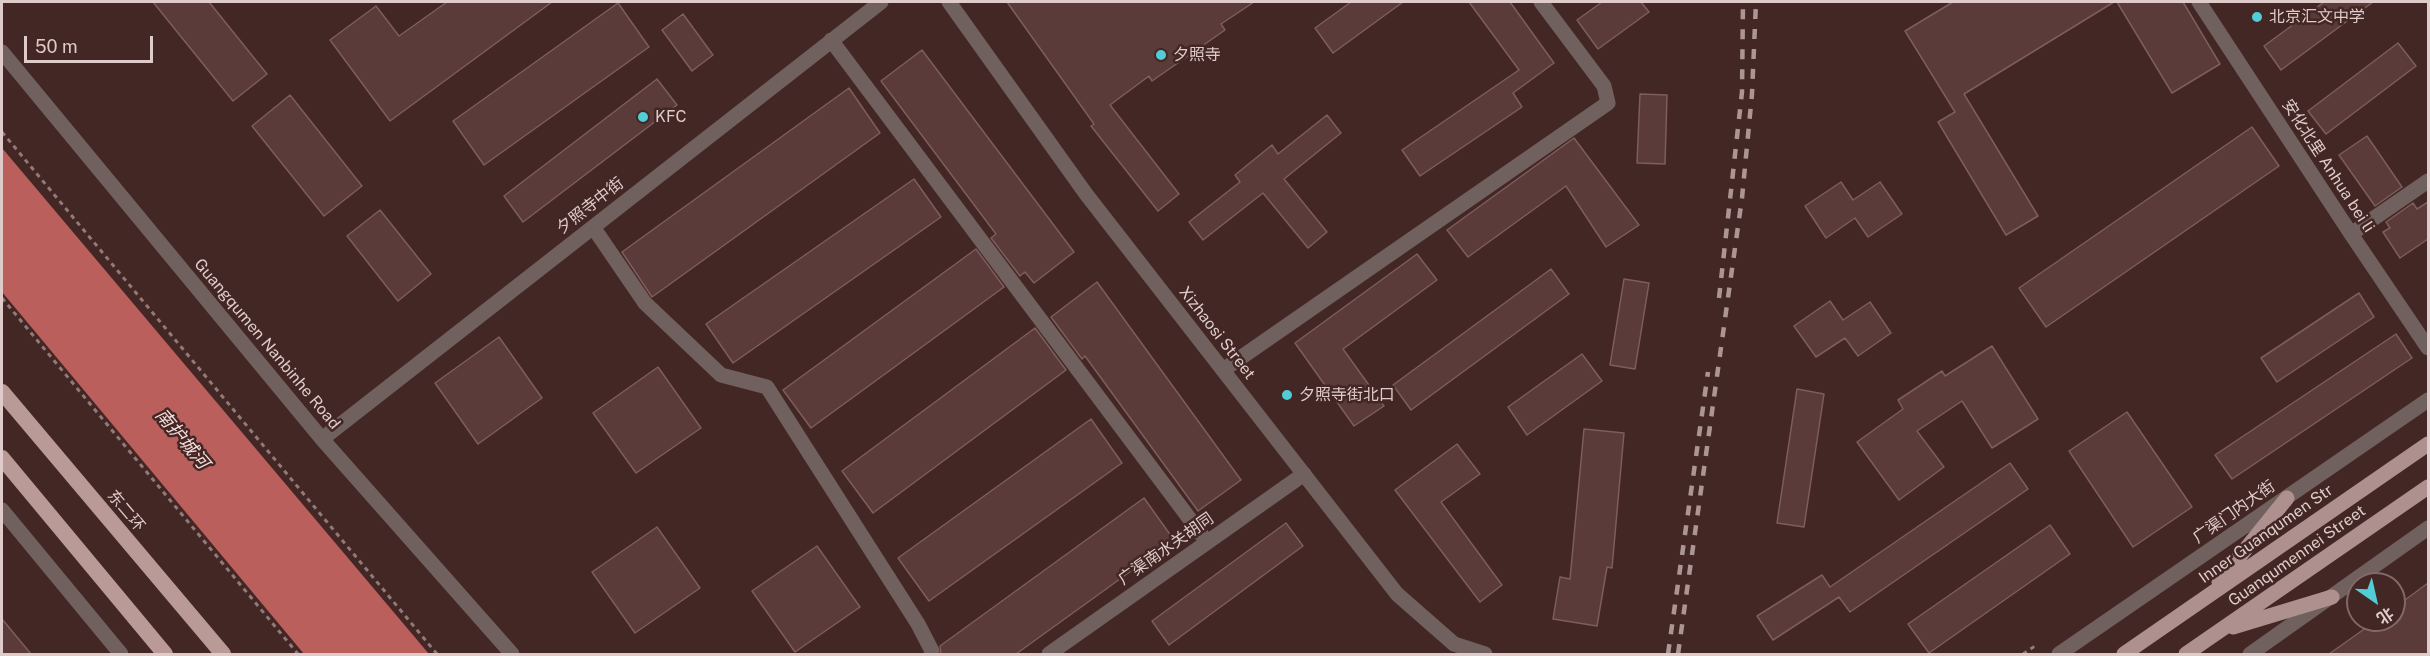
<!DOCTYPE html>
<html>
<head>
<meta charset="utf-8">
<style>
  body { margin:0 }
  #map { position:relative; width:2430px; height:656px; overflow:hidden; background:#432725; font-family:"Public Sans","Noto Sans SC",sans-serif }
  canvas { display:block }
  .frame { position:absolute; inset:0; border:3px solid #dfccca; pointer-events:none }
  .north { position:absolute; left:2346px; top:572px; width:60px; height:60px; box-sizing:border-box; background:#432725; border:2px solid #816967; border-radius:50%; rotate:146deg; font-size:16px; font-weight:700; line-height:24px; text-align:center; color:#dfccca }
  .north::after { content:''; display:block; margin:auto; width:21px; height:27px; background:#52ccd6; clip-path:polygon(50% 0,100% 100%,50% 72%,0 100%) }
  .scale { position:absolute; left:24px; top:36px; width:129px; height:27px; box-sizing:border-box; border:3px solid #dfccca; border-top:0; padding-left:8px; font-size:18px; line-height:21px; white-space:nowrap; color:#dfccca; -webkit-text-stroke:4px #432725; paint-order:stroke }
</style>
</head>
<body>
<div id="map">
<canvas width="2430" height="656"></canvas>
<div class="frame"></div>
<div class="north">北</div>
<div class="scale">50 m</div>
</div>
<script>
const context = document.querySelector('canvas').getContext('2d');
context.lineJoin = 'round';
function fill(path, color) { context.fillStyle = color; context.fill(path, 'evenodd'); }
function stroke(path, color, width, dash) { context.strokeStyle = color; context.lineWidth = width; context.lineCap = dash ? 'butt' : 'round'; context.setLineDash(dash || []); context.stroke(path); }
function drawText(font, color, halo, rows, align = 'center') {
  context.font = font + ' "Public Sans","Noto Sans SC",sans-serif'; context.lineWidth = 5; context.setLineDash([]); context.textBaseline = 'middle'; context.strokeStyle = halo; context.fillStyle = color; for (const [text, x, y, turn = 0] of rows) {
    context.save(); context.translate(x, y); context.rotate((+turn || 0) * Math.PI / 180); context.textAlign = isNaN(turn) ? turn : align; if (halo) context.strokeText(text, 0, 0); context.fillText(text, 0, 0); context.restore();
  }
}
const water = new Path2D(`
  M2 148 429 654H304L2 292Z`);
const building = new Path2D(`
  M153 2H209L267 74 233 101Z
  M447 2H552L390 121 330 40 376 6 399 36Z
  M1007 2H1254L1221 24 1225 30 1152 81 1149 76 1110 105 1179 194 1158 211 1091 126 1094 124Z
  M1351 2H1403L1333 53 1315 28Z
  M1469 2H1510L1554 63 1513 93 1522 107 1420 176 1402 150 1519 70Z
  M1602 2H1641L1649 12 1598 49 1577 20Z
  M1953 2H2114L1964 94 2038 216 2006 235 1938 122 1955 112 1905 31Z
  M2117 2H2183L2220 64 2172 93Z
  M2324 2H2373L2281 70 2264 46Z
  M618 3 649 47 484 165 453 121Z
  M683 14 713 55 692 71 662 30Z
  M2398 43 2416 66 2326 134 2308 111Z
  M922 50 1074 252 1034 283 1025 272 1020 276 991 238 996 234 881 81Z
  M657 79 677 105 523 222 504 196Z
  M849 88 880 133 652 297 622 252Z
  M1640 94 1667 95 1665 164 1637 163Z
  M290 95 362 186 324 216 252 126Z
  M1327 115 1341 133 1284 179 1327 232 1308 248 1263 193 1203 240 1189 222 1240 182 1235 175 1272 145 1278 154Z
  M2252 127 2279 166 2046 327 2019 288Z
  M2367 136 2402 187 2375 206 2339 155Z
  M1574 138 1639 225 1606 247 1566 186 1468 257 1447 230Z
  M914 179 941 217 733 363 706 324Z
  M1841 182 1853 200 1880 182 1902 214 1868 237 1855 218 1826 238 1805 206Z
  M2428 202V239L2400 258 2383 232 2390 228 2386 222 2413 203 2417 209Z
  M380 210 431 274 398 301 347 236Z
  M976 249 1004 287 811 428 783 390Z
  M1417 254 1437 280 1343 349 1384 406 1354 426 1295 343Z
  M1551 269 1569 294 1411 410 1393 385Z
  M1624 279 1649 283 1635 369 1610 365Z
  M1097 282 1241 480 1198 511 1085 356 1082 359 1051 317Z
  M2359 293 2374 317 2277 382 2261 358Z
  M1830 301 1843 320 1870 302 1891 333 1858 356 1845 338 1816 357 1794 326Z
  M1035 328 1066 370 873 513 842 471Z
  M2396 334 2412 358 2232 479 2215 455Z
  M499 337 542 398 478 444 435 383Z
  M1992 346 2038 419 1992 448 1962 401 1917 431 1944 467 1899 500 1857 442 1903 409 1898 400 1942 371 1945 376Z
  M1582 354 1602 381 1527 435 1508 407Z
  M658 367 701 428 636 473 593 413Z
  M1797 389 1824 394 1804 527 1777 523Z
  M2127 412 2192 507 2133 547 2069 451Z
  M1091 419 1122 463 929 601 898 558Z
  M1584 429 1624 433 1612 568 1607 567 1597 626 1553 619 1560 577 1570 579Z
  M1457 444 1480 474 1441 502 1502 585 1480 602 1395 490Z
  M2010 463 2028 489 1850 612 1839 597 1773 640 1757 616 1822 575 1830 587Z
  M1144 498 1174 540 1016 654H941L940 646Z
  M1286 523 1303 546 1169 645 1152 621Z
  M2050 525 2070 554 1929 653 1908 624Z
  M657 527 700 588 635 633 592 572Z
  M817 546 860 607 795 652 752 591Z
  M2428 583V654H2329L2377 620H2394V608Z
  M2 619 31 654H2Z`);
const path = new Path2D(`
  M2 132 437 654
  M2 298 298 654
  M2023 654 2035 646`);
const minor = new Path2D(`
  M2199 2 2351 234 2428 348
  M831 40 1207 542
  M593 227 645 303 721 375 767 387 918 624 932 651 931 654
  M2351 234 2428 181
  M1223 370 1608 103 1604 86 1541 2
  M322 439 881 2
  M1049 654 1304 474`);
const tertiary = new Path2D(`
  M949 2 1086 194 1397 594 1454 644 1485 654
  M2 52 322 439 512 654
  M2 510 121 654
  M2059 654 2428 400
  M2250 654 2428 528`);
const primary = new Path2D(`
  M2219 582 2287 498
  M2233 627 2332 597
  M2124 654 2428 444
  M2186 654 2428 487`);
const trunk = new Path2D(`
  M2 392 223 654
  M2 458 165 654`);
const rail = new Path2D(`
  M1719 298 1742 92 1743 2
  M1668 654 1708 372
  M1678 654 1742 198 1752 94 1756 2`);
const markers = [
  [2257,17,6,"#52ccd6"],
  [1161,55,6,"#52ccd6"],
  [643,117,6,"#52ccd6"],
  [1287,395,6,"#52ccd6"]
];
const poiNames = [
  ["北京汇文中学",2269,17],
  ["夕照寺",1173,55],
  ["KFC",655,117],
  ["夕照寺街北口",1299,395]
];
const streetNames = [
  ["安化北里 Anhua bei li",2328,166,57],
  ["夕照寺中街",590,206,-38],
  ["Xizhaosi Street",1217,333,52],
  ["Guangqumen Nanbinhe Road",267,344,50],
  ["东二环",126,511,50],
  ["广渠门内大街",2234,512,-35],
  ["Inner Guanqumen Str",2266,534,-35],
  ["广渠南水关胡同",1166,549,-35],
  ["Guanqumennei Street",2297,556,-35]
];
const waterNames = [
  ["南护城河",182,439,50]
];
fill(water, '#bb5f5c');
fill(building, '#5a3b39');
stroke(building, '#7e5d5b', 1.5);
stroke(path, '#927a78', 3, [4.5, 4.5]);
stroke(minor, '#70615f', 15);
stroke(tertiary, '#70615f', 15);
stroke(primary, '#ae908e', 15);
stroke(trunk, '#ba9a97', 16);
stroke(rail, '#ac9694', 4.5, [10, 10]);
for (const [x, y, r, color] of markers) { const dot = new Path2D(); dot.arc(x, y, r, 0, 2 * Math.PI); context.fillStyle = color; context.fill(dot); stroke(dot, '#432725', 2); }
drawText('16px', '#dfccca', '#432725', poiNames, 'left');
drawText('16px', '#dfccca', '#432725', streetNames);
drawText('italic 18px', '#f6dcda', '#432725', waterNames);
</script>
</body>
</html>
